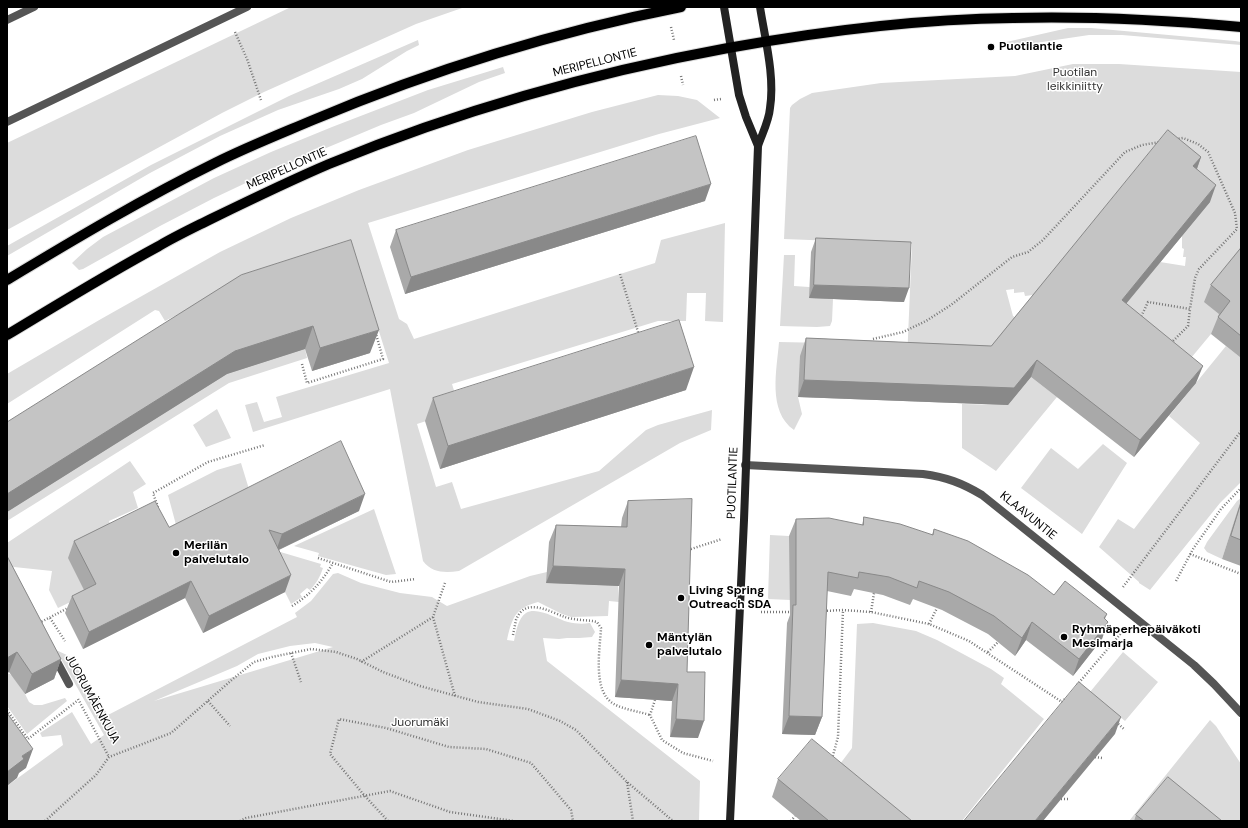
<!DOCTYPE html>
<html>
<head>
<meta charset="utf-8">
<style>
  body { margin:0 }
  #map { position:relative; width:1248px; height:828px; overflow:hidden; background:#fff; font-family:"DM Sans",sans-serif }
  canvas { display:block }
  .frame { position:absolute; inset:0; border:8px solid #000; pointer-events:none }
</style>
</head>
<body>
<div id="map">
<canvas width="1248" height="828"></canvas>
<div class="frame"></div>
</div>
<script>
const context = document.querySelector('canvas').getContext('2d');
context.lineJoin = 'round';
function fill(path, color) { context.fillStyle = color; context.fill(path, 'evenodd'); }
function stroke(path, color, width, dash) { context.strokeStyle = color; context.lineWidth = width; context.lineCap = dash ? 'butt' : 'round'; context.setLineDash(dash || []); context.stroke(path); }
function drawText(font, color, halo, rows, align = 'center') {
  context.font = font + ' "DM Sans",sans-serif'; context.lineWidth = 3; context.setLineDash([]); context.textBaseline = 'middle'; context.strokeStyle = halo; context.fillStyle = color; for (const [text, x, y, turn = 0] of rows) {
    context.save(); context.translate(x, y); context.rotate((+turn || 0) * Math.PI / 180); context.textAlign = isNaN(turn) ? turn : align; if (halo) context.strokeText(text, 0, 0); context.fillText(text, 0, 0); context.restore();
  }
}
const green = new Path2D(`
  M291 7H465L416 24 264 92 222 113 7 230V143Z
  M1068 28H1091L1235 41 1241 42V45L1122 35H1089L1002 48V43Z
  M418 40 419 45 407 51 362 79 339 89 278 110 220 136 150 173 7 256V246L151 165 289 96Z
  M1073 64H1119L1241 72V251L1230 323 1211 334 1181 370 1115 317 1160 262 1185 266 1186 257H1183L1184 249 1182 248V235L1033 295 1025 296 1024 292 1014 293V289L1006 290 1013 316 1020 320 985 363 907 360 912 244 784 239 790 108 792 105 800 99 812 93 881 83 1015 76Z
  M503 67 505 73 479 82 414 113 381 125 269 172 214 198 160 226 83 269 79 270 72 263 87 249 103 237 214 178 271 152 332 127 428 90Z
  M658 95 678 96 697 100 720 118 659 134 368 223 399 319 407 324 414 339 655 263 661 240 725 223 723 322 705 321 706 293H687L686 321H658L452 384 460 410 417 424 436 487 452 482 461 509 599 471 646 430 658 425 712 410 711 430 680 443 459 571C445 573 432 573 423 561L390 389 253 432 245 405 257 402 264 422 282 417 276 397 389 363 357 262 179 314 165 321 159 311 155 310 7 404V374L101 319 220 252 291 218 359 190 468 150 592 112Z
  M784 255H795L794 286 809 287 833 299 832 321 830 326 817 327 780 326Z
  M779 342 828 343 798 397 802 414 794 430C767 411 777 369 779 342Z
  M1226 346 1241 358V482L1220 503 1150 590 1139 583V582L1099 547 1118 519 1134 529 1200 443 1169 416Z
  M305 349 307 358 229 383 7 521V512L227 374Z
  M1031 377 1057 397 996 471 962 448V404L1008 405Z
  M217 409 231 438 206 447 193 425Z
  M1103 444 1127 463 1082 534 1021 488 1051 448 1078 469Z
  M130 461 146 484 133 492 138 508 109 521 114 535 87 594 58 608 49 590 52 571 14 567 11 568 7 562V543Z
  M241 463 252 499 179 536 168 495 217 470Z
  M1241 498V510H1238L1222 559 1207 552 1204 548 1207 542 1237 501Z
  M374 509 396 574 386 575 318 556 319 553 294 546Z
  M770 535 789 536 813 601 768 599Z
  M277 551 321 564 320 567 323 568C320 577 316 584 310 590L307 588 300 594 302 597 291 604 267 556Z
  M547 572V583L618 586 619 602 609 601 608 616 571 617 562 614 538 602C515 608 512 618 507 640L514 641C516 632 518 618 526 613 537 606 557 619 568 622 576 624 583 624 590 623L595 632 592 637 579 638H567L559 639 543 638 547 661 700 781 699 821H7V786L63 745 61 735 42 737 40 733 72 712 91 744 104 735 56 650 69 656 108 715 297 617 295 613 311 601 333 574 338 573 361 583 400 593 432 597 447 606 530 576ZM315 643 333 647 154 701 237 666 258 654 290 646Z
  M873 623 916 631 937 640 991 669 1004 678 1001 684 1044 719 962 821H901L837 768 852 748 857 624Z
  M1123 652 1158 682 1125 721 1090 692Z
  M7 673 12 675 25 694 29 702 34 705H42L65 698 67 701 27 734 7 706Z
  M1210 720 1216 726 1241 764V821H1129Z`);
const path = new Path2D(`
  M671 27 674 40
  M235 32 247 59 261 100
  M681 76 683 85
  M714 100 721 99
  M620 274 639 335
  M1140 319 1148 302 1190 309 1195 278 1199 269 1237 229 1235 213 1208 152 1198 144 1183 138 1177 139
  M873 339 903 332 926 321 951 305 1012 257 1028 252 1043 240 1125 152 1142 145 1160 142
  M1171 343 1188 326 1190 309
  M302 364 307 383 383 359 376 334
  M158 507 153 493 208 462 265 445
  M688 550 722 539
  M1190 554 1241 574
  M318 558 391 582 416 579
  M1176 581 1193 549 1221 509 1241 488
  M1123 587 1241 431
  M292 606C311 594 321 583 333 563
  M824 611 843 610 871 612 929 624 969 641 1062 702 1065 699
  M761 612H793
  M871 612 874 593
  M433 617 455 696
  M50 618 65 641
  M39 623 68 608
  M929 624 937 608
  M513 635C514 630 515 625 516 620 525 596 550 612 565 617 574 620 584 620 593 621L597 622 601 628C600 649 592 692 614 704 622 709 641 712 650 715
  M988 652 998 642
  M291 653 301 682
  M361 662 433 617 445 583
  M1077 685 1123 631
  M78 699 109 757
  M655 700 650 715 662 740 683 753 713 761
  M208 701 230 726
  M7 710 28 739 77 701
  M1116 722 1125 730
  M1095 757 1102 758
  M832 759 838 737 843 610
  M627 782 633 821
  M1061 799H1068
  M45 821 96 775 109 757 171 733 234 678 254 662 272 657 311 649 336 652 357 659 383 672 420 686 478 702 528 709 560 721 576 730 627 782 673 821
  M240 821 246 818 390 791 450 812 514 821
  M388 821 364 795 330 754 339 719 386 728 449 747 486 749 531 763 571 810 573 821
  M791 821 795 816`);
const lane = new Path2D(`
  M7 20 34 7
  M7 122 247 7
  M54 656 69 684`);
const street = new Path2D(`
  M745 465 923 474C946 477 962 483 982 495L1194 665 1214 684 1241 713`);
const secondary = new Path2D(`
  M724 7 739 95 746 117 758 146
  M730 821 744 520 758 146C762 134 769 121 770 108 775 76 765 39 760 7`);
const primary = new Path2D(`
  M7 280C75 239 144 198 215 163 247 147 280 134 313 120 432 70 554 32 681 7
  M7 335C57 305 107 274 159 246 176 236 193 228 211 219 250 200 289 181 329 164 458 111 591 73 728 48 822 31 918 19 1013 18 1089 16 1165 20 1241 27`);
const wall = new Path2D(`
  M1201 157 1197 169 1210 202 1126 304 1196 383 1134 457 1031 377 1008 405 798 397 800 356 806 338 991 346Z
  M705 201 405 294 390 247 396 230Z
  M816 238 904 302 809 298 811 252Z
  M351 240 370 353 312 371 305 349 227 374 7 512V422Z
  M1241 248V358L1211 334 1218 317 1219 314 1204 302 1211 285Z
  M686 390 440 469 425 421 433 398Z
  M1241 500V566L1222 559Z
  M628 501 687 672 698 738 670 737 672 701 615 697 619 586 546 583 549 542 556 525 621 527 622 518Z
  M359 511 279 550 285 592 203 633 185 598 83 649 65 613 72 596 84 590 68 558 74 541Z
  M864 517 932 535 934 529 1054 595 1107 614 1105 619 1102 639 1073 676 1026 640 1015 656 988 634 942 610 913 599 910 605 883 595 854 589 851 596 827 591 822 717 815 735 782 734 787 623 790 615 789 536 796 519 862 525Z
  M7 556 61 659 54 679 25 694 9 672 7 673Z
  M778 779 912 821H801L772 797Z
  M1136 815 1222 821H1134Z`);
const shadedWall = new Path2D(`
  M1201 157 1195 174 1193 166Z
  M711 184 705 201 405 294 411 277Z
  M1216 185 1210 202 1115 317 1122 300Z
  M814 285 909 288 904 302 809 298Z
  M313 326 305 349 227 374 7 512V494L235 351Z
  M379 330 370 353 312 371 320 348Z
  M1037 360 1031 377 1008 405 798 397 804 380Z
  M1203 366 1196 383 1134 457 1140 440Z
  M694 367 686 390 440 469 448 446Z
  M365 494 359 511 276 551 282 534Z
  M553 566 625 569 619 586 546 583Z
  M291 575 285 592 203 633 209 616Z
  M191 581 185 598 83 649 89 632Z
  M1032 622 1026 640 1015 656 1022 638Z
  M1108 622 1102 639 1073 676 1079 659Z
  M17 652 9 672 7 673V658Z
  M61 659 54 679 25 694 32 674Z
  M621 680 678 684 672 701 615 697Z
  M789 716 822 717 815 735 782 734Z
  M1121 717 1115 734 1043 821H1035Z
  M676 719 704 721 698 738 670 737Z
  M33 749 26 768 19 773 17 778 7 786V772L22 756Z`);
const building = new Path2D(`
  M1168 130 1201 157 1193 166 1216 185 1122 300 1203 366 1140 440 1037 360 1014 388 804 380 806 338 991 346Z
  M696 136 711 184 411 277 396 230Z
  M816 238 911 242 909 288 814 285Z
  M351 240 379 330 320 348 313 326 235 351 7 494V422L241 275Z
  M1241 248V336L1218 317 1230 301 1211 285Z
  M679 320 694 367 448 446 433 398Z
  M341 441 365 494 282 534 269 530 291 575 209 616 191 581 89 632 72 596 96 584 74 541 155 501 169 527Z
  M692 499 687 672H705L704 721 676 719 678 684 621 680 625 569 553 566 556 525 627 527 628 501Z
  M1241 503V540L1231 536Z
  M864 517 900 524 933 535 934 529 968 541 1028 575 1054 595 1065 581 1107 614 1104 618 1108 622 1079 659 1032 622 1022 638 994 616 949 592 919 581 917 588 889 577 859 572 858 578 828 572 822 717 789 716 793 605H796V519L829 518 863 525Z
  M7 556 61 659 32 674 17 652 7 658Z
  M1079 682 1121 717 1035 821H964Z
  M7 713 33 749 22 756 24 759 7 772Z
  M812 739 912 821H829L778 779Z
  M1168 777 1222 821H1144L1136 815Z`);
const markers = [
  [991,47,4,"#000"],
  [176,553,4,"#000"],
  [681,598,4,"#000"],
  [1064,637,4,"#000"],
  [649,645,4,"#000"]
];
const poiNames = [
  ["Puotilantie",999,47],
  ["Merilän",184,546],
  ["palvelutalo",184,560],
  ["Living Spring",689,591],
  ["Outreach SDA",689,605],
  ["Ryhmäperhepäiväkoti",1072,630],
  ["Mesimarja",1072,644],
  ["Mäntylän",657,638],
  ["palvelutalo",657,652]
];
const streetNames = [
  ["MERIPELLONTIE",595,63,-14],
  ["MERIPELLONTIE",287,169,-24],
  ["PUOTILANTIE",733,483,-88],
  ["KLAAVUNTIE",1028,516,39],
  ["JUORUMÄENKUJA",92,699,61]
];
const parkNames = [
  ["Puotilan",1075,73],
  ["leikkiniitty",1075,87],
  ["Juorumäki",420,723]
];
fill(green, '#dcdcdc');
stroke(primary, '#dbdbdb', 12);
stroke(path, '#777', 2.5, [1, 2]);
stroke(lane, '#555', 8);
stroke(street, '#555', 8);
stroke(secondary, '#222', 8);
stroke(primary, '#000', 10);
fill(wall, '#a9a9a9');
fill(shadedWall, '#898989');
fill(building, '#c4c4c4');
stroke(building, '#898989', 1);
for (const [x, y, r, color] of markers) { const dot = new Path2D(); dot.arc(x, y, r, 0, 2 * Math.PI); context.fillStyle = color; context.fill(dot); stroke(dot, '#fff', 1.5); }
drawText('bold 12px', '#000', '#fff', poiNames, 'left');
drawText('12px', '#000', '#fff', streetNames);
drawText('12px', '#333', '#fff', parkNames);
</script>
</body>
</html>
